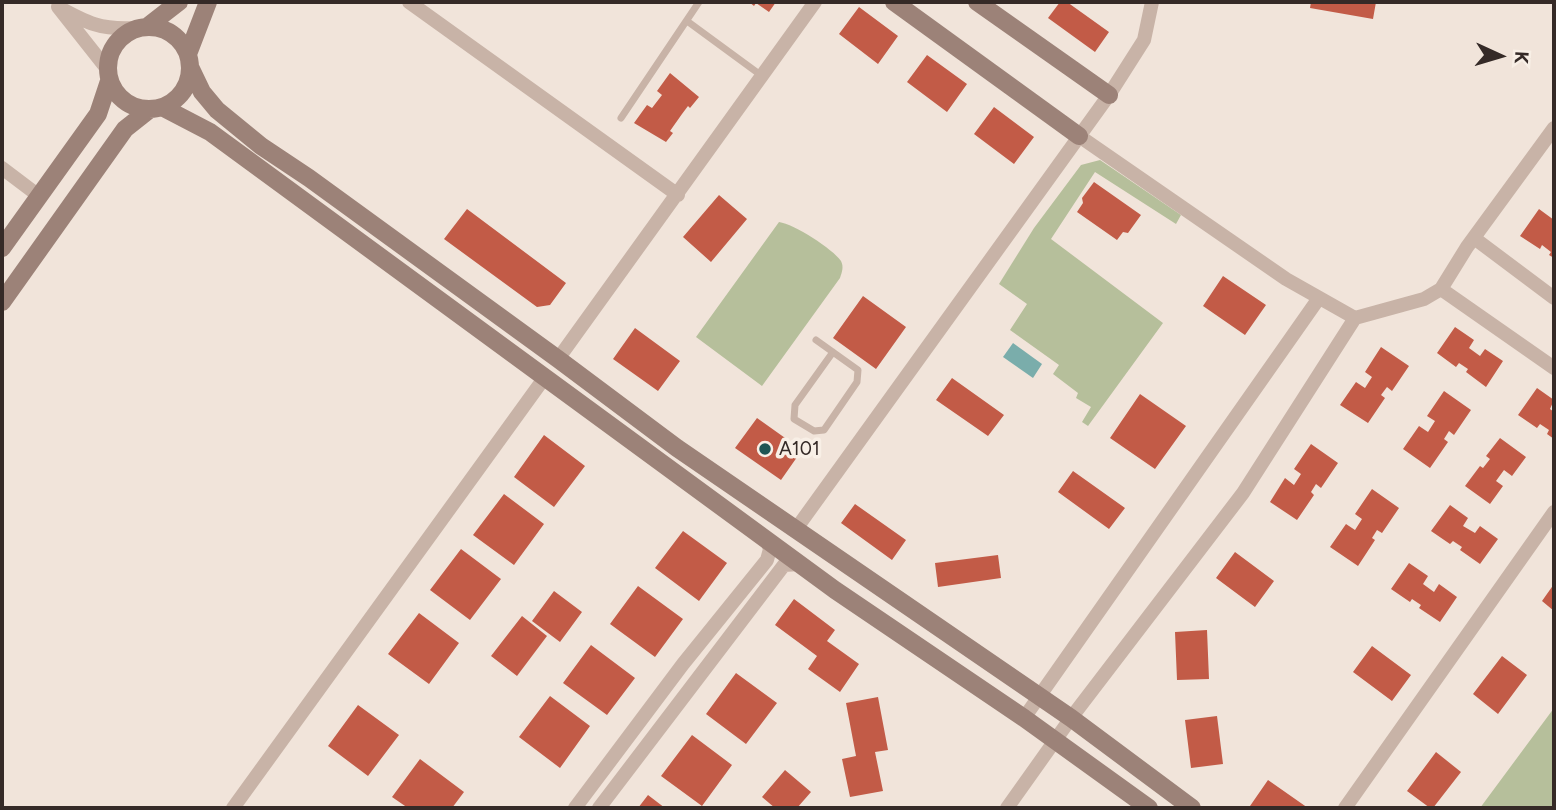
<!DOCTYPE html>
<html>
<head>
<meta charset="utf-8">
<style>
  body { margin:0 }
  #map { position:relative; width:1556px; height:810px; overflow:hidden; background:#f1e4da; font-family:Figtree,sans-serif }
  canvas { display:block }
  .frame { position:absolute; inset:0; border:4px solid #352a27; pointer-events:none }
  .north { position:absolute; left:1465px; top:21px; width:70px; height:70px; -webkit-text-stroke:5px #f8efe6; paint-order:stroke; rotate:94deg; font-size:19px; font-weight:700; line-height:28px; text-align:center; color:#352a27 }
  .north::after { content:''; display:block; margin:auto; width:24px; height:32px; background:#352a27; clip-path:polygon(50% 0,100% 100%,50% 72%,0 100%) }
</style>
</head>
<body>
<div id="map">
<canvas width="1556" height="810"></canvas>
<div class="frame"></div>
<div class="north">K</div>
</div>
<script>
const context = document.querySelector('canvas').getContext('2d');
context.lineJoin = 'round';
function fill(path, color) { context.fillStyle = color; context.fill(path, 'evenodd'); }
function stroke(path, color, width, dash) { context.strokeStyle = color; context.lineWidth = width; context.lineCap = dash ? 'butt' : 'round'; context.setLineDash(dash || []); context.stroke(path); }
function drawText(font, color, halo, rows, align = 'center') {
  context.font = font + ' Figtree,sans-serif'; context.lineWidth = 7; context.setLineDash([]); context.textBaseline = 'middle'; context.strokeStyle = halo; context.fillStyle = color; for (const [text, x, y, turn = 0] of rows) {
    context.save(); context.translate(x, y); context.rotate((+turn || 0) * Math.PI / 180); context.textAlign = isNaN(turn) ? turn : align; if (halo) context.strokeText(text, 0, 0); context.fillText(text, 0, 0); context.restore();
  }
}
const green = new Path2D(`
  M1100 160 1181 215 1176 224 1095 172 1051 239 1163 323 1088 426 1082 422 1091 407 1076 398 1078 393 1053 374 1059 365 1010 330 1027 304 999 284 1034 228 1081 165Z
  M779 222C794 224 833 249 841 261 844 267 842 272 840 278L762 386 696 337Z
  M1554 708V808H1480Z`);
const water = new Path2D(`
  M1013 343 1042 364 1033 378 1003 357Z`);
const building = new Path2D(`
  M749 2H776L769 12 756 3 754 6Z
  M1060 2H1067L1109 32 1095 52 1048 18Z
  M1311 2H1376L1373 19 1310 8Z
  M859 7 898 36 878 64 839 34Z
  M927 55 967 84 947 112 907 82Z
  M670 73 699 97 690 108 688 106 682 114 670 131 673 133 666 142 634 123 647 105 652 108 662 95 657 91Z
  M994 107 1034 137 1014 164 974 134Z
  M1094 182 1141 215 1128 233 1123 232 1117 240 1077 212 1083 203 1082 198Z
  M719 195 747 219 711 262 683 237Z
  M467 209 566 283 550 305 537 307 444 239Z
  M1539 209 1554 220 1552 230 1554 232V258L1549 255 1551 252 1542 245 1540 249 1520 236Z
  M1223 276 1266 305 1245 335 1203 306Z
  M863 296 906 327 876 369 833 338Z
  M1455 327 1474 340 1469 348 1480 356 1485 349 1503 361 1486 387 1466 372 1468 369 1459 363 1456 367 1437 353Z
  M635 328 680 361 658 391 613 359Z
  M1381 347 1409 366 1392 391 1387 387 1381 395 1385 398 1368 423 1340 405 1356 382 1365 388 1372 377 1365 372Z
  M952 378 1004 415 988 436 936 400Z
  M1537 388 1554 400 1550 409 1554 412V439L1547 434 1549 430 1540 424 1537 428 1518 415Z
  M1444 391 1471 410 1454 435 1449 431 1444 439 1448 442 1430 468 1403 449 1419 426 1428 432 1435 421 1427 416Z
  M1140 394 1186 426 1155 469 1110 438Z
  M757 418 802 450 781 480 735 448Z
  M544 435 585 466 554 507 514 477Z
  M1500 438 1526 457 1512 476 1504 470 1496 481 1503 486 1490 504 1465 486 1480 466 1483 468 1490 459 1486 456Z
  M1311 444 1338 463 1321 488 1316 484 1311 492 1314 495 1297 520 1270 502 1285 478 1294 485 1301 474 1294 469Z
  M1073 471 1125 508 1109 529 1058 492Z
  M1372 489 1399 508 1382 533 1377 530 1372 538 1375 540 1358 566 1330 547 1346 524 1355 530 1362 519 1355 514Z
  M504 494 544 524 514 565 473 535Z
  M855 504 906 540 892 560 841 523Z
  M1450 505 1468 518 1463 526 1475 533 1480 526 1498 539 1480 564 1460 550 1462 547 1453 541 1450 544 1431 531Z
  M683 531 727 563 699 601 655 568Z
  M461 549 501 579 470 620 430 590Z
  M1235 552 1274 581 1255 607 1216 578Z
  M998 555 1001 578 938 587 935 563Z
  M1409 563 1428 576 1423 584 1434 592 1439 584 1457 597 1440 622 1419 608 1421 605 1412 599 1410 602 1391 589Z
  M1554 584V611L1542 601Z
  M638 586 683 619 655 657 610 624Z
  M554 591 582 612 560 642 532 621Z
  M794 599 835 630 827 641 859 664 840 692 808 669 817 656 775 625Z
  M419 613 459 643 429 684 388 654Z
  M522 616 547 636 517 676 491 656Z
  M1207 630 1209 679 1177 680 1175 632Z
  M591 645 635 678 607 715 563 683Z
  M1372 646 1411 675 1392 701 1353 672Z
  M1502 656 1527 675 1498 714 1473 694Z
  M736 673 777 703 746 744 706 714Z
  M550 696 590 726 560 768 519 737Z
  M878 697 888 750 875 752 883 791 850 797 842 759 856 756 846 703Z
  M358 705 399 735 368 776 328 746Z
  M1217 716 1223 764 1191 768 1185 720Z
  M692 735 732 765 702 806 661 776Z
  M1436 752 1461 772 1433 808H1430L1407 791Z
  M420 759 464 792 452 808H408L392 797Z
  M785 770 811 792 797 808H775L762 797Z
  M1268 780 1308 808H1253L1250 806Z
  M648 795 665 808H638Z`);
const lane = new Path2D(`
  M687 21 762 76
  M621 118 699 2
  M816 340 858 370 857 382 824 430 814 431 794 419 795 405 833 352`);
const street = new Path2D(`
  M409 2 678 195
  M107 69 58 7C87 23 101 30 135 28
  M1079 136 1286 279 1355 318
  M2 168 39 196
  M1474 238 1554 298
  M1441 289 1554 368
  M558 359 815 2
  M796 529 1109 95 1144 40 1152 2
  M1024 718 1319 298
  M233 808 545 377
  M575 808 683 664 767 560 770 549 766 539
  M599 808 784 565 800 564
  M1007 808 1071 718 1243 493 1355 318 1424 299 1441 289 1467 247 1554 128
  M1345 808 1554 512`);
const secondary = new Path2D(`
  M894 2 1079 136
  M977 2 1109 95
  M148 26 179 2
  M108 68a41 41 0 1 1 82 0a41 41 0 1 1-82 0Z
  M188 54 208 2
  M190 67 202 92 217 110 261 146 309 178 558 359 677 448 1071 718 1192 808
  M162 107 210 132 835 590 1024 718 1149 808
  M2 248 98 114 109 81
  M2 302 125 129 149 110`);
const markers = [
  [765,449,7,"#1e5554"]
];
const poiNames = [
  ["A101",779,449]
];
fill(green, '#b6bf9b');
fill(water, '#7aadab');
fill(building, '#c25b47');
stroke(lane, '#c8b3a7', 7);
stroke(street, '#c8b3a7', 14);
stroke(secondary, '#9c8278', 18);
for (const [x, y, r, color] of markers) { const dot = new Path2D(); dot.arc(x, y, r, 0, 2 * Math.PI); context.fillStyle = color; context.fill(dot); stroke(dot, '#f8efe6', 2.5); }
drawText('19px', '#352a27', '#f8efe6', poiNames, 'left');
</script>
</body>
</html>
